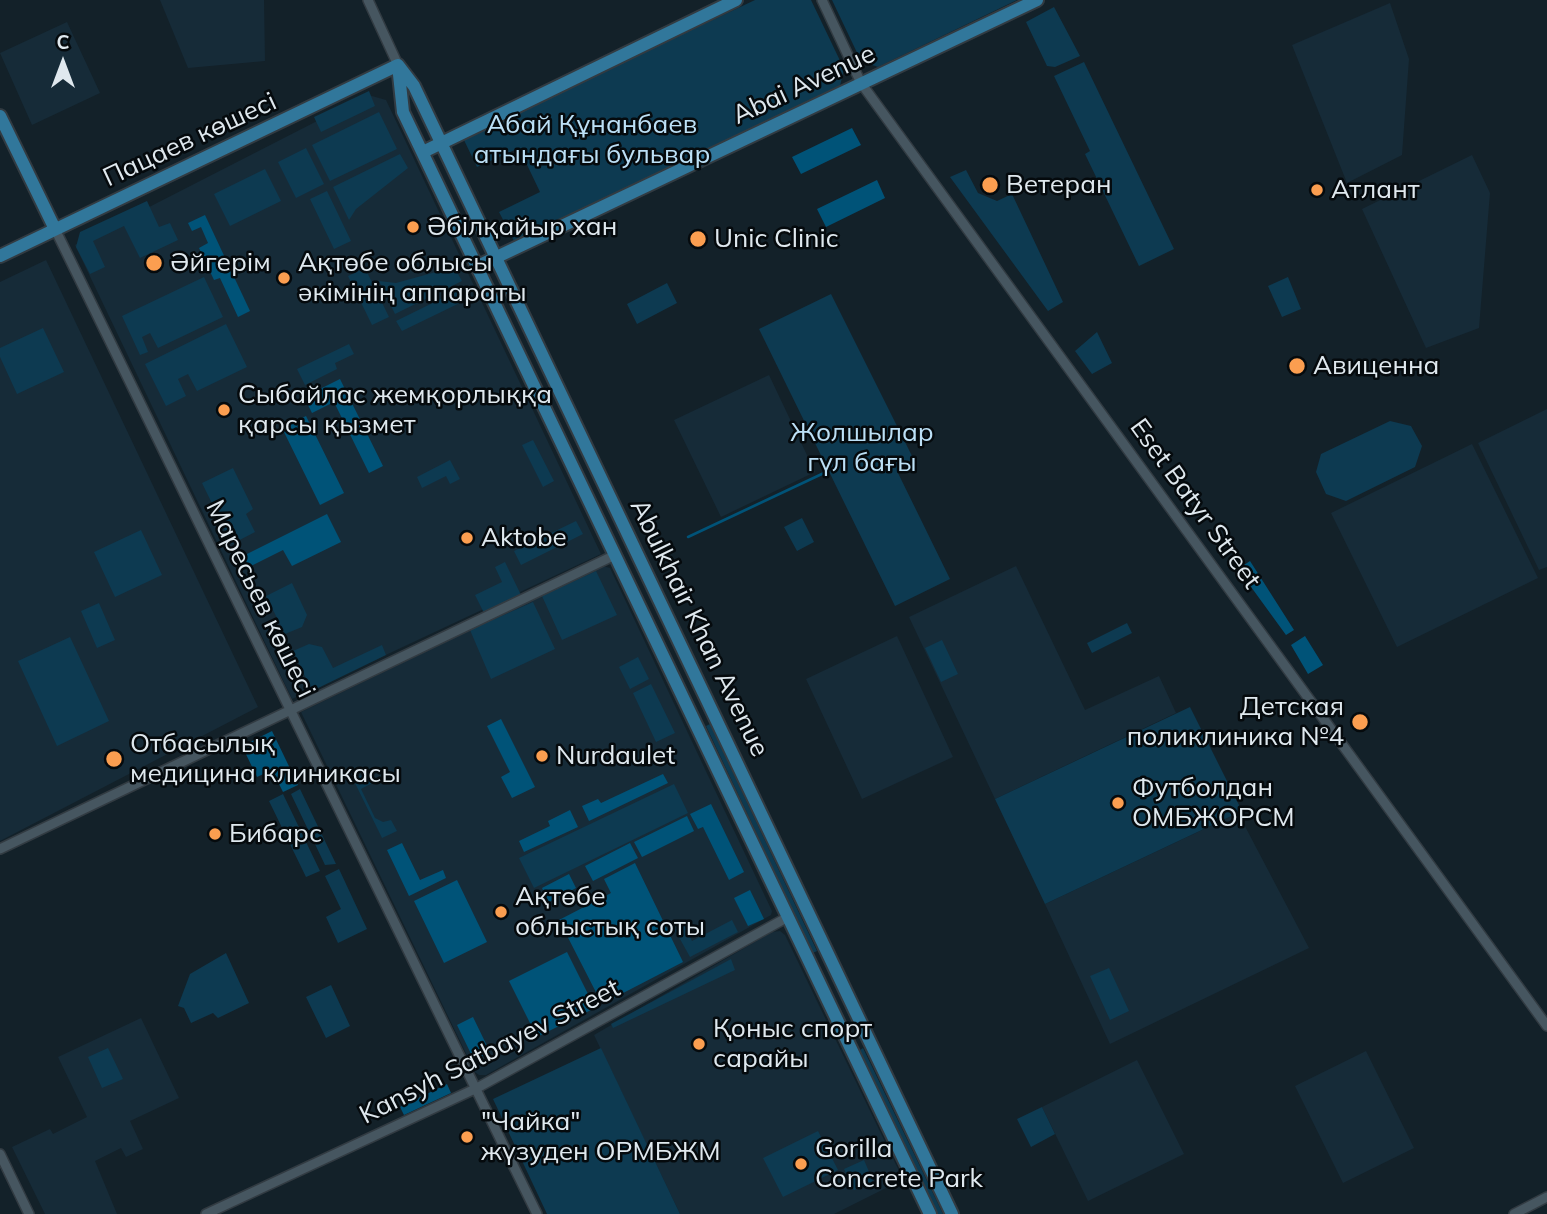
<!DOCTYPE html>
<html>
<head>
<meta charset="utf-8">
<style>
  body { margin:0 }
  #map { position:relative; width:1547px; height:1214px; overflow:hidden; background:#132129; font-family:Mulish,sans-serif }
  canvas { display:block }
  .north { position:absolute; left:28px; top:28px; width:70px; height:70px; -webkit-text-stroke:5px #050a0d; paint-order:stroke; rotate:0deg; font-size:19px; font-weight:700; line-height:28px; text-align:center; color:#dfe8ee }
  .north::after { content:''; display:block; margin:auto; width:24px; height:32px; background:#dfe8ee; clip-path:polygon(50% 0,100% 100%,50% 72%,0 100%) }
</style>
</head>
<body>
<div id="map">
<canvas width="1547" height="1214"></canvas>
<div class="north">С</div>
</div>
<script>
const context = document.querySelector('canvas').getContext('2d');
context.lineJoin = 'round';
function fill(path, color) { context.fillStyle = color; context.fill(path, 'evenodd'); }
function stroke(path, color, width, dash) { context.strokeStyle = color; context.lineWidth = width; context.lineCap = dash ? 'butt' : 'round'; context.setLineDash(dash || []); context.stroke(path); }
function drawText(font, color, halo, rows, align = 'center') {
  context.font = font + ' Mulish,sans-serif'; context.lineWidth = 5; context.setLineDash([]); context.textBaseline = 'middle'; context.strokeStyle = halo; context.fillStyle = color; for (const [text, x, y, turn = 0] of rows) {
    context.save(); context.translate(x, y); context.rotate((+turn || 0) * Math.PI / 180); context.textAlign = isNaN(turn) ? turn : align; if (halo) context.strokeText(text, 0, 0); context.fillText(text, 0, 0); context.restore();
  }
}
const built = new Path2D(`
  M160 0H264L265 61 188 68Z
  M1390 3 1409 59 1402 155 1347 183 1292 45Z
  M67 22 100 93 32 125 0 53Z
  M372 96 386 100 601 554 292 699 75 245 364 97Z
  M1472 155 1490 193 1479 328 1426 348 1362 209Z
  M46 260 258 707 0 841V282Z
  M769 375 815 472 721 517 674 420Z
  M1547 409V567L1539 570 1478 443Z
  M1472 444 1538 578 1397 647 1331 513Z
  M603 566 610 568 772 911 771 915 486 1075H479L475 1072 301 712Z
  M1016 566 1085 710 1159 676 1176 713 995 799 909 617Z
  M897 636 953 757 862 799 806 679Z
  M1238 813 1309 948 1110 1044 1045 904Z
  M780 931 785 935 901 1175 898 1182 834 1214H680L594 1035 772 932Z
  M141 1018 179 1098 130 1121 143 1149 126 1157 121 1148 95 1161 117 1214H45L12 1147 50 1129 53 1134 87 1117 58 1057Z
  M1366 1051 1414 1148 1343 1183 1295 1086Z
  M1137 1060 1184 1154 1088 1201 1042 1107Z`);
const green = new Path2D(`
  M755 0H811L844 69 840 86 514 241 499 212 540 192 519 148 477 167 463 138Z
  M832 0H1017L878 67 861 61Z
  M1054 7 1080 56 1055 67 1047 66 1026 22Z
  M1084 62 1174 249 1139 266 1085 154 1090 151 1054 76Z
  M369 91 375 106 321 132 314 117Z
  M379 112 397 149 330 181 312 145Z
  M306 148 324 184 296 198 278 162Z
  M400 154 408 168 356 209 349 220 333 187Z
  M265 169 281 201 230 226 214 194Z
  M966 170 978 193 997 201 1012 194 1063 302 1048 311 950 177Z
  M327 191 351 241 334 249 310 199Z
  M147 201 159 227 170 223 178 240 140 258 124 226 93 241 105 267 90 274 76 247 80 232Z
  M454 267 462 281 395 314 379 281 396 283Z
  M365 268 389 317 372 325 348 276Z
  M204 277 223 317 158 348 150 333 142 337 148 352 140 355 122 316Z
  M1288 277 1301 309 1282 317 1268 286Z
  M667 283 677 303 637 324 627 304Z
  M463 288 468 299 402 331 396 321Z
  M831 294 915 462 897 471 950 579 895 606 759 329Z
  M226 324 247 367 197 391 188 374 178 379 186 396 166 406 145 364Z
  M43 328 64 372 17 394 0 357V348Z
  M1097 332 1112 363 1092 374 1075 351Z
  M349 344 354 354 335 363 337 369 305 385 297 369Z
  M1390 421 1411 426 1422 446 1415 467 1346 501 1326 494 1316 472 1321 454Z
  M533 440 554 481 543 487 522 445Z
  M450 460 460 479 450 484 446 476 422 488 417 477Z
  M233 468 253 509 246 514 255 532 232 544 202 483Z
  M802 518 814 542 797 551 784 527Z
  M576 521 583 534 521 565 514 551Z
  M141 530 162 575 115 597 94 552Z
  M505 562 521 595 484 613 475 595 502 582 495 567Z
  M596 571 617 615 562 640 542 596Z
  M292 583 307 615 302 627 285 634 266 596Z
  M533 602 555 649 491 679 470 630Z
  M99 603 115 640 97 648 81 611Z
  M1127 623 1132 633 1092 653 1087 643Z
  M70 637 109 721 57 746 18 661Z
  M942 640 958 674 941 682 925 648Z
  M309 644 322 647 333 668 382 645 386 655 312 691 293 651Z
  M638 657 649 679 630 689 619 667Z
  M651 684 675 733 656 742 633 693Z
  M1190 707 1242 811 1045 904 995 799Z
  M710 724 817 951 813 953 706 726Z
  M367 773 372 783 361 789 375 818 383 822 391 820 397 831 382 838 353 779Z
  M674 784 688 813 534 888 519 858Z
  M300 789 336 864 325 865 291 794Z
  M283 794 320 871 306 877 269 801Z
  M339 869 367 929 338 943 326 917 341 909 325 876Z
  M732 920 738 932 690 957 675 930 684 925 692 941Z
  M226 953 249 1003 218 1018 213 1013 191 1023 184 1008 178 1006 190 974Z
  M731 959 735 970 613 1028 611 1024Z
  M1109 968 1129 1011 1110 1020 1090 976Z
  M331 985 350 1026 326 1038 306 997Z
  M108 1048 123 1079 102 1088 88 1057Z
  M601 1048 680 1214H547L493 1099Z
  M863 1048 943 1214H938L860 1050Z
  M1042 1107 1055 1134 1031 1147 1017 1119Z
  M818 1131 838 1170 783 1197 763 1158Z
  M864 1160 873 1181 854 1190 844 1169Z`);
const forest = new Path2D(`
  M852 128 861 145 801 174 792 157Z
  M877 180 885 198 826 227 817 209Z
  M205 215 250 311 238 317 220 278 214 280 199 248 208 243 201 227 192 231 188 223Z
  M340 379 383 466 369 473 334 402 312 413 304 397Z
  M306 416 344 493 320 505 282 428Z
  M327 514 341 542 292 566 283 550 245 569 239 558Z
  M1250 561 1294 630 1286 635 1238 569Z
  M1305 636 1323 665 1308 674 1291 645Z
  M501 719 535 787 512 798 501 777 510 772 487 726Z
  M272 731 298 785 283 792 272 770 257 777 242 746Z
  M663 774 668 783 589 821 582 806 598 799 601 803Z
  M711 804 744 872 729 880 703 827 698 829 690 814Z
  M570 810 578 827 524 852 519 841 550 826 548 821Z
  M687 816 694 831 642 857 634 842Z
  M402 843 420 880 443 870 446 878 409 896 387 850Z
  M630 843 638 858 593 881 585 866Z
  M635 863 683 962 602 1004 559 920 611 893 604 879Z
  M569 874 576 888 549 902 542 888Z
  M457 880 487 942 444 963 414 901Z
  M750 890 764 919 748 926 734 898Z
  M567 952 595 1008 537 1037 509 981Z
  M473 1017 490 1052 474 1060 457 1025Z
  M447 1084 451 1093 404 1115 400 1107Z`);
const stream = new Path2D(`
  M688 537 824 473`);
const minor = new Path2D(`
  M368 0 398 65
  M822 0 861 83 1547 1026
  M55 229 537 1214
  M0 849 615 555
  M0 1154 29 1214
  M206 1214 477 1088 788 917
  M1514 1214 1547 1197`);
const major = new Path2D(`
  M398 65 414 86 952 1214
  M398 65 403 112 930 1214
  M0 116 55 229
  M423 152 736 0
  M0 256 398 65
  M478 266 1037 0`);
const markers = [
  [990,185,9,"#fb9e50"],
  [1317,190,7,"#fb9e50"],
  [413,227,7,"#fb9e50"],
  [698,239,9,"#fb9e50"],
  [154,263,9,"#fb9e50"],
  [284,278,7,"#fb9e50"],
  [1297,366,9,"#fb9e50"],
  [224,410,7,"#fb9e50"],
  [467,538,7,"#fb9e50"],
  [1360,722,9,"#fb9e50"],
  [542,756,7,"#fb9e50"],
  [114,759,9,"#fb9e50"],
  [1118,803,7,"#fb9e50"],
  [215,834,7,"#fb9e50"],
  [501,912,7,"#fb9e50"],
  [699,1044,7,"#fb9e50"],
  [467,1137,7,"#fb9e50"],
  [801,1164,7,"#fb9e50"]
];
const streetNames = [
  ["Abai Avenue",804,85,-25],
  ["Пацаев көшесі",190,140,-25],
  ["Eset Batyr Street",1195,504,54],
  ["Маресьев көшесі",260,599,64],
  ["Abulkhair Khan Avenue",699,628,64],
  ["Kansyh Satbayev Street",490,1052,-27]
];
const parkNames = [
  ["Абай Құнанбаев",592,125],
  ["атындағы бульвар",592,155],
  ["Жолшылар",862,433],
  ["гүл бағы",862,463]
];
const poiNames = [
  ["Ветеран",1006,185],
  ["Атлант",1331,190],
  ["Әбілқайыр хан",427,227],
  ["Unic Clinic",714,239],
  ["Әйгерім",170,263],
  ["Ақтөбе облысы",298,263],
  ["әкімінің аппараты",298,293],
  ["Авиценна",1313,366],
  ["Сыбайлас жемқорлыққа",238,395],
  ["қарсы қызмет",238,425],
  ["Aktobe",481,538],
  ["Детская",1344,707,"right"],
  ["поликлиника №4",1344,737,"right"],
  ["Отбасылық",130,744],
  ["медицина клиникасы",130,774],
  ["Nurdaulet",556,756],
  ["Футболдан",1132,788],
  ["ОМБЖОРСМ",1132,818],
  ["Бибарс",229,834],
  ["Ақтөбе",515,897],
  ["облыстық соты",515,927],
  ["Қоныс спорт",713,1029],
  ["сарайы",713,1059],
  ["\"Чайка\"",481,1122],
  ["жүзуден ОРМБЖМ",481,1152],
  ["Gorilla",815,1149],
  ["Concrete Park",815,1179]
];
fill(built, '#162b38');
fill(green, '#0d3a51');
fill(forest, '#005378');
stroke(stream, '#005378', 2.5);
stroke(minor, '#323b42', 12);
stroke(major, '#323b42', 16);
stroke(minor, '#465660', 9);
stroke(major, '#31779b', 12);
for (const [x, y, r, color] of markers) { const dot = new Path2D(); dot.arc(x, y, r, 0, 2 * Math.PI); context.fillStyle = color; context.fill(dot); stroke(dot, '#050a0d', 2.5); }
drawText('26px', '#dfe8ee', '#050a0d', streetNames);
drawText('26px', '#bce0f6', '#050a0d', parkNames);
drawText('26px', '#dfe8ee', '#050a0d', poiNames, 'left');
</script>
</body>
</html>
